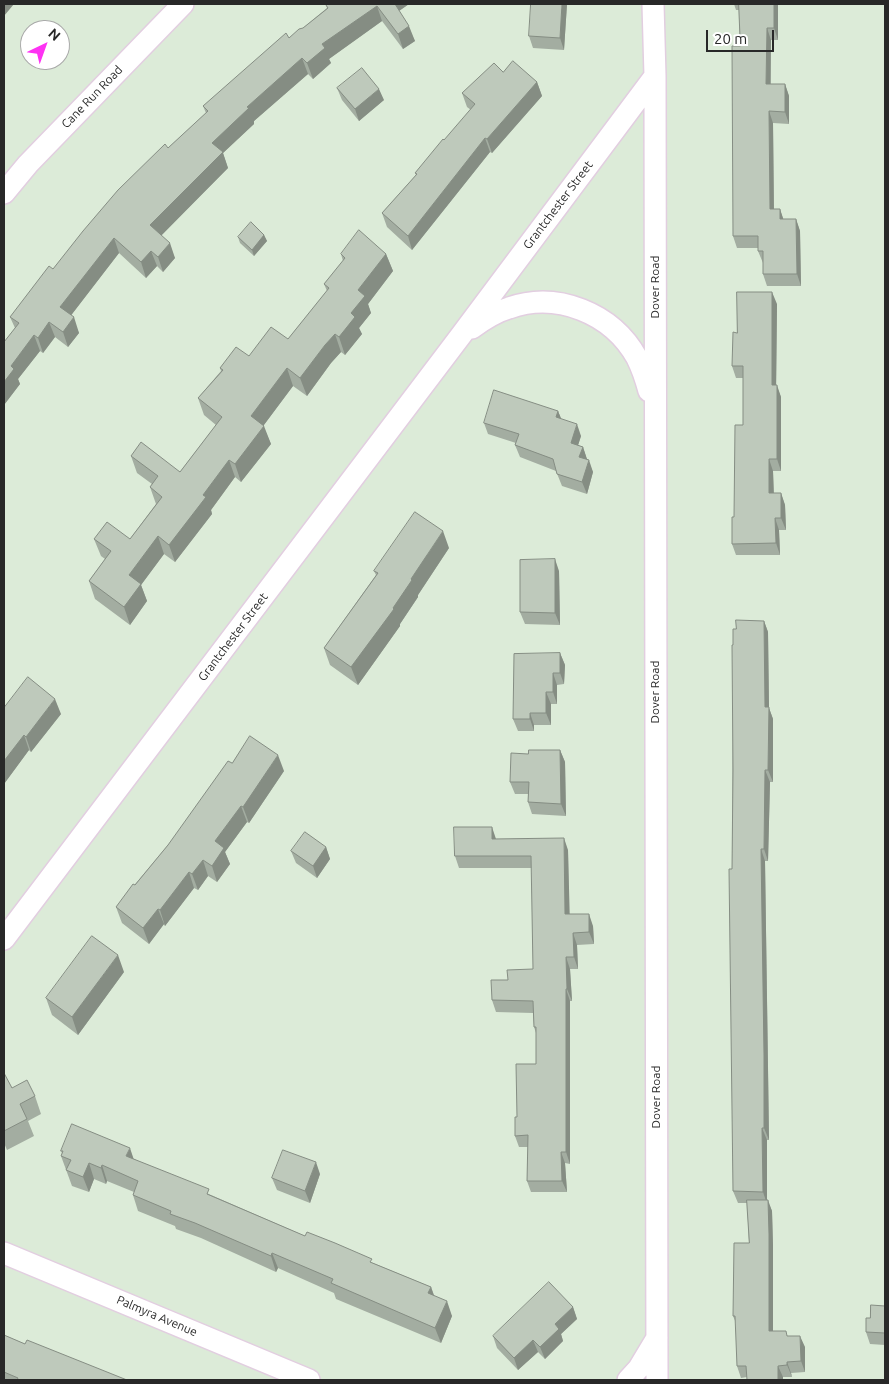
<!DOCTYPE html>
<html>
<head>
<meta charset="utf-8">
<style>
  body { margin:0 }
  #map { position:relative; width:889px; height:1384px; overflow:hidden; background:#dcebd8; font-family:Ubuntu,sans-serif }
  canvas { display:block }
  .frame { position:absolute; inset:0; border:5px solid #282828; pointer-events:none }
  .north { position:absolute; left:20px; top:20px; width:50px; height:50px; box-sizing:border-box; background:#fff; border:1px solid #a9a9a9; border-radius:50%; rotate:42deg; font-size:14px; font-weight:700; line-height:20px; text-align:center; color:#282828 }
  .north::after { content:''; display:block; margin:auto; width:18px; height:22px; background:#fe32f3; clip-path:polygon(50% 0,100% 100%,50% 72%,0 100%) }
  .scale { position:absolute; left:706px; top:30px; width:68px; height:22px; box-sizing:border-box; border:2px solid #282828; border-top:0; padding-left:6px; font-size:15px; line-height:18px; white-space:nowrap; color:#282828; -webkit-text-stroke:4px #fff; paint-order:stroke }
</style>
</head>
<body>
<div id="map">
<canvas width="889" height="1384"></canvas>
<div class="frame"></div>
<div class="north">N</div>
<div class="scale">20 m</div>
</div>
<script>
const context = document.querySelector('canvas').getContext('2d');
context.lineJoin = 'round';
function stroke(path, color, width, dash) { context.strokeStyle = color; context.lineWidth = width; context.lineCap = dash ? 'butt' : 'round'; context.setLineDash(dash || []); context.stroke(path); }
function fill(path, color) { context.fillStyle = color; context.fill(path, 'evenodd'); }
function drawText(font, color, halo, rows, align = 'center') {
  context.font = font + ' Ubuntu,sans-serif'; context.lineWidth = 4.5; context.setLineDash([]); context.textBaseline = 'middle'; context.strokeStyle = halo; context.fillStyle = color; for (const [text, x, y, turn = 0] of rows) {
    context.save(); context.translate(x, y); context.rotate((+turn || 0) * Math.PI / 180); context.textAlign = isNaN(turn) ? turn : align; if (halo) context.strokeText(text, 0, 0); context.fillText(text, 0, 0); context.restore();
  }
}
const minor = new Path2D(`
  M653 4 655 76 657 1380
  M4 193 28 164 183 4
  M472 328C483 320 495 312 509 308 557 291 612 313 637 358 642 368 646 380 649 391
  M4 939 462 334 655 76
  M4 1253 309 1380
  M628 1380 639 1368 657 1338`);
const wall = new Path2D(`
  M329 4H409L399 11 415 41 403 49 382 21 329 59 331 63 313 79 308 74 254 121V124L223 153 228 168 161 235 175 258 163 272 157 266 146 278 119 253 71 315 79 333 68 347 55 337 43 353 40 351 18 379 20 384 4 405V342L15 328 10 317 53 269 168 148 206 113 203 106 289 38 303 28 327 8 326 5Z
  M567 4 564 50 533 48 529 36Z
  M734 4H778V40H771V84H785L789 96V124L773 123 774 209H780L783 219H796L800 231 801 286H767L763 274V263L758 251V248H737L733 236 740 46 739 10H736Z
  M503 72 537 82 542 96 492 153 490 152 412 250 387 227 382 213 416 175 415 173 471 110 467 107 462 93Z
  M337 88 384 100 359 121 342 100Z
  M264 235 267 241 254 256 240 243 238 237Z
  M341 254H386L393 271 368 304 371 313 359 328 362 334 345 355 341 352 331 363 307 396 293 386 263 426 271 444 241 482 235 477 211 510 212 514 175 562 164 554 141 585 147 601 130 625 95 599 89 581 105 559 101 556 94 539H130L156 504 150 487 152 484 137 473 131 456 180 472 216 425 204 415 198 398 221 371 220 368 288 339 327 291 324 284 343 261Z
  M777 304 776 385 781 397V471H773L774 493H781L785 505 786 530H779L780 555H736L732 544 743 425V378H736L732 366 737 333Z
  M558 411 561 419 581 436 578 445 583 447 587 460 593 472 587 494 562 486 556 471 520 457 515 445 516 443 488 434 484 423Z
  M449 548 418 595V597L400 624V626L358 685 330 665 324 648 376 575 374 571Z
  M559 571 560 625 525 624 520 612Z
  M764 621 768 632 769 708 773 719V782H770L768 861H765L768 1066 769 1140H767V1200L772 1211 773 1246V1331L788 1336 805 1347V1372L791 1373 792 1377H783V1380H747V1377L741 1378 737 1366 736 1323 733 1316 749 1243 747 1203H738L733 1191 732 869 733 645Z
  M560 653 565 665 564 684 557 685V704H551V725H534V731H518L513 719Z
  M4 708 61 714 31 752 29 750 4 784Z
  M560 750 565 762 566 816 532 814 528 802V794H515L510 782 528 754Z
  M232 763 284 771 249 823 247 822 225 852 230 864 217 882 208 876 198 890 194 888 165 926 164 924 149 944 122 923 116 907 168 845Z
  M496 839 568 850 569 914 593 926 594 944 577 945 578 969H570L572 1001H570V1164L565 1163 567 1192H531L527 1181 528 1147H519L515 1136 517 1117 536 1064V1033L534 1027 533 1013 496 1012 492 1000 508 980 533 969 532 868H459L455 856Z
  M326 847 330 859 317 878 296 863 291 851Z
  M124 972 78 1035 52 1015 46 998Z
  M4 1073 12 1088 35 1096 41 1114 28 1121 34 1136 7 1150 4 1143Z
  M61 1151 134 1159 211 1195 305 1236 373 1263 431 1287 434 1295 452 1316 441 1343 336 1299 334 1293 278 1268 276 1272 201 1238 176 1229 175 1226 138 1211 133 1195 134 1192 107 1181 106 1184 94 1179 89 1192 72 1186 61 1156 62 1153Z
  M320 1174 310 1203 277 1190 272 1178Z
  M885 1306V1345L870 1344 866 1332 870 1318Z
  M573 1307 577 1319 561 1334 563 1341 545 1359 538 1352 518 1370 497 1348 493 1336Z
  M4 1335 25 1344 127 1380H4Z`);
const shadedWall = new Path2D(`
  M4 4H14L4 16Z
  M393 4H409L396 13Z
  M562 4H567L564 50 560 38Z
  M774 4H778V40L774 28Z
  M377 6 382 21 329 59 331 63 313 79 307 63 322 44Z
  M409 26 415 41 403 49 398 34Z
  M767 28 771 40 770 96 766 84Z
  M302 58 308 74 254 121V124L223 153 228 168 156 241 150 225 212 143 247 107Z
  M537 82 542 96 492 153 487 139Z
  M785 84 789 96V124L785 112Z
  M379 89 384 100 359 121 355 109Z
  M769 111 773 123 774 221 770 209Z
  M485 138 490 152 412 250 408 236Z
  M780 209 784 221 780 219Z
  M796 219 800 231 801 286 797 274Z
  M264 235 267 241 254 256 252 250Z
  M114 238 119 253 66 322 60 307Z
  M170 243 175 258 163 272 158 257Z
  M151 251 157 266 146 278 141 262Z
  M386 254 393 271 368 304 371 313 359 328 362 334 345 355 339 337 351 313 358 290Z
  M772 292 777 304 776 397 772 385Z
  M74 317 79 333 68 347 63 332Z
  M49 322 55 337 43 353 38 338Z
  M335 334 341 352 331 363 307 396 300 378 325 345Z
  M34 335 40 351 18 379 20 384 4 405V382L11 366Z
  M287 368 293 386 258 433 251 416Z
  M777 385 781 397V471L777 459Z
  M558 411 563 423 556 417Z
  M577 424 581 436 575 455 571 443Z
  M264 426 271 444 241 482 235 464Z
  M583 447 587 459 583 469 579 457Z
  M769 459 773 471 774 505 769 493Z
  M229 460 235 477 211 510 212 514 175 562 169 545 203 495Z
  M589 460 593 472 587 494 582 482Z
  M781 493 785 505 786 530 781 518Z
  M775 518 779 530 780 555 776 543Z
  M443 531 449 548 418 595V597L400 624V626L358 685 351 667 393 608 411 579Z
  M158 536 164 554 141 585 147 601 130 625 124 607 129 575Z
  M555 559 559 571 560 625 555 613Z
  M764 621 768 632 769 708 773 719V782L768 770 765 707Z
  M560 653 565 665 564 684 560 673Z
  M553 673 557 685V704L553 692Z
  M546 692 551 704V725L546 713Z
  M55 699 61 714 31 752 26 737Z
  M530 713 534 725V731L530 719Z
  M24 735 29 750 4 784V761Z
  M560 750 565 762 566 816 561 804Z
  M278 755 284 771 249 823 243 807Z
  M765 770 770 782 768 861 764 849Z
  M241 806 247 822 225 852 230 864 217 882 212 866 215 841Z
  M492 827 496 839 497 851 492 839Z
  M564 838 568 850 570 926 565 914Z
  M326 847 330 859 317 878 313 866Z
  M761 849 765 861 769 1140 764 1128Z
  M203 860 208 876 198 890 192 874Z
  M189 872 194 888 165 926 160 910Z
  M158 909 164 924 149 944 143 928Z
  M589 914 593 926 594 944 589 932Z
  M573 933 577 945 578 969 574 957Z
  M118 955 124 972 78 1035 72 1017Z
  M566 957 570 969 572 1001 567 989Z
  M566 989 570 1001V1164L566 1152Z
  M762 1128 767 1140V1204L763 1192Z
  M130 1148 135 1163 126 1156Z
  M561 1152 565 1163 567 1192 562 1181Z
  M316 1162 320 1174 310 1203 305 1191Z
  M89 1163 94 1179 89 1192 83 1177Z
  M102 1165 107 1181 106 1184 101 1168Z
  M768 1200 772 1211 773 1246V1342L769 1331Z
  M272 1253 278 1268 276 1272 271 1256Z
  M431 1287 436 1302 428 1293Z
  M447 1301 452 1316 441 1343 435 1328Z
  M573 1307 577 1319 561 1334 563 1341 545 1359 540 1347 555 1324Z
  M800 1336 805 1347V1372L801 1361Z
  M533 1340 538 1352 518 1370 514 1358Z
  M787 1362 791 1373 792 1377 787 1365Z
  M778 1366 783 1377V1380H778Z`);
const building = new Path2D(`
  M329 4H395L409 26 398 34 377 6 322 44 325 48 307 63 302 58 247 107 249 108 212 143 223 152 150 225 170 243 158 257 151 251 141 262 114 238 60 307 74 317 63 332 49 322 38 338 34 335 11 366 14 369 4 382V342L19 323 10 317 49 266 53 269 83 231 118 190 165 144 168 148 208 111 203 106 286 33 289 38 299 29 303 28 328 8 326 5Z
  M531 4H562L560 38 529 36Z
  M739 4H774V28H767L766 84H785V112L769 111 770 209H780V219H796L797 274H763V251H758V236H733L732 46H740Z
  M513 61 537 82 487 139 485 138 408 236 382 213 417 174 415 173 443 139 444 140 475 104 462 93 494 63 503 72Z
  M362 68 379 89 355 109 337 88Z
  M251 222 264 235 252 250 238 237Z
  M359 230 386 254 358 290 365 296 351 313 355 317 339 337 335 334 325 345 300 378 287 368 251 416 264 426 235 464 229 460 203 495 206 497 169 545 158 536 129 575 141 584 124 607 89 581 111 551 94 539 107 522 130 539 162 497 150 487 158 476 131 456 141 442 180 472 222 417 198 398 223 370 220 368 236 347 249 356 271 327 288 339 329 288 324 284 345 258 341 254Z
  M737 292H772V385H777V459H769V493H781V518H775L776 543 732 544V517H734L735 425H743V366H732L733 332 737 333Z
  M494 390 558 411 556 417 577 424 571 443 583 447 579 457 589 460 582 482 557 474 553 459 515 445 519 434 484 423Z
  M415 512 443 531 411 579 412 580 393 608 394 609 351 667 324 648 378 573 374 571Z
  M555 559V613L520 612V560Z
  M736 620 764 621 765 707H769L768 770H765L764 849H761L764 1055V1128H762L763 1192 733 1191 729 869H732L733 770 732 645H733V629H736Z
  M560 653V673H553V692H546V713H530V719H513L514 654Z
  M28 677 55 699 26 737 24 735 4 761V708Z
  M250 736 278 755 243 807 241 806 215 841 224 848 212 866 203 860 192 874 189 872 160 910 158 909 143 928 116 907 133 884 135 885 168 845 228 761 232 763Z
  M529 750H560L561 804 528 802 529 782H510L511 753 528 754Z
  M454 827H492V839L564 838 565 914H589V932L573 933 574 957H566L567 989H566V1152H561L562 1181H527L528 1135 515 1136V1117H517L516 1064H536V1027H534L533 1001 492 1000 491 980H508L507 970 533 969 531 856H455Z
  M305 832 326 847 313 866 291 851Z
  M92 936 118 955 72 1017 46 998Z
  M4 1073 12 1088 27 1080 35 1096 20 1104 27 1119 4 1131Z
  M72 1124 130 1148 126 1156 209 1189 207 1194 305 1236 307 1232 335 1243 372 1259 370 1262 431 1287 428 1293 447 1301 435 1328 331 1283 333 1279 272 1253 271 1256 195 1223 170 1214 171 1211 133 1195 138 1181 102 1165 101 1168 89 1163 83 1177 66 1170 71 1160 61 1156 63 1151H61Z
  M283 1150 316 1162 305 1191 272 1178Z
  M747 1200H768L769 1234V1331H786L787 1336H800L801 1361 787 1362V1365L778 1366V1380H747L746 1366H737L735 1316H733L734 1243H749Z
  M549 1282 573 1307 555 1324 559 1329 540 1347 533 1340 514 1358 493 1336Z
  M871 1305 885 1306V1333L866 1332V1318H870Z
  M4 1335 25 1344 27 1340 127 1380H17L18 1378 4 1372Z`);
const streetNames = [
  ["Cane Run Road",92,97,-46],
  ["Grantchester Street",558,205,-53],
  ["Dover Road",655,287,-90],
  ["Grantchester Street",233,637,-53],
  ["Dover Road",655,692,-90],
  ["Dover Road",656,1097,-90],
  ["Palmyra Avenue",157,1316,23]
];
stroke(minor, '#e2cee0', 24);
stroke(minor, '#fff', 21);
fill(wall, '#a3ada1');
fill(shadedWall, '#858d83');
fill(building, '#bec9bb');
stroke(building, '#858d83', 1);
drawText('12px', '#282828', '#fff', streetNames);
</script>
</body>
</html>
